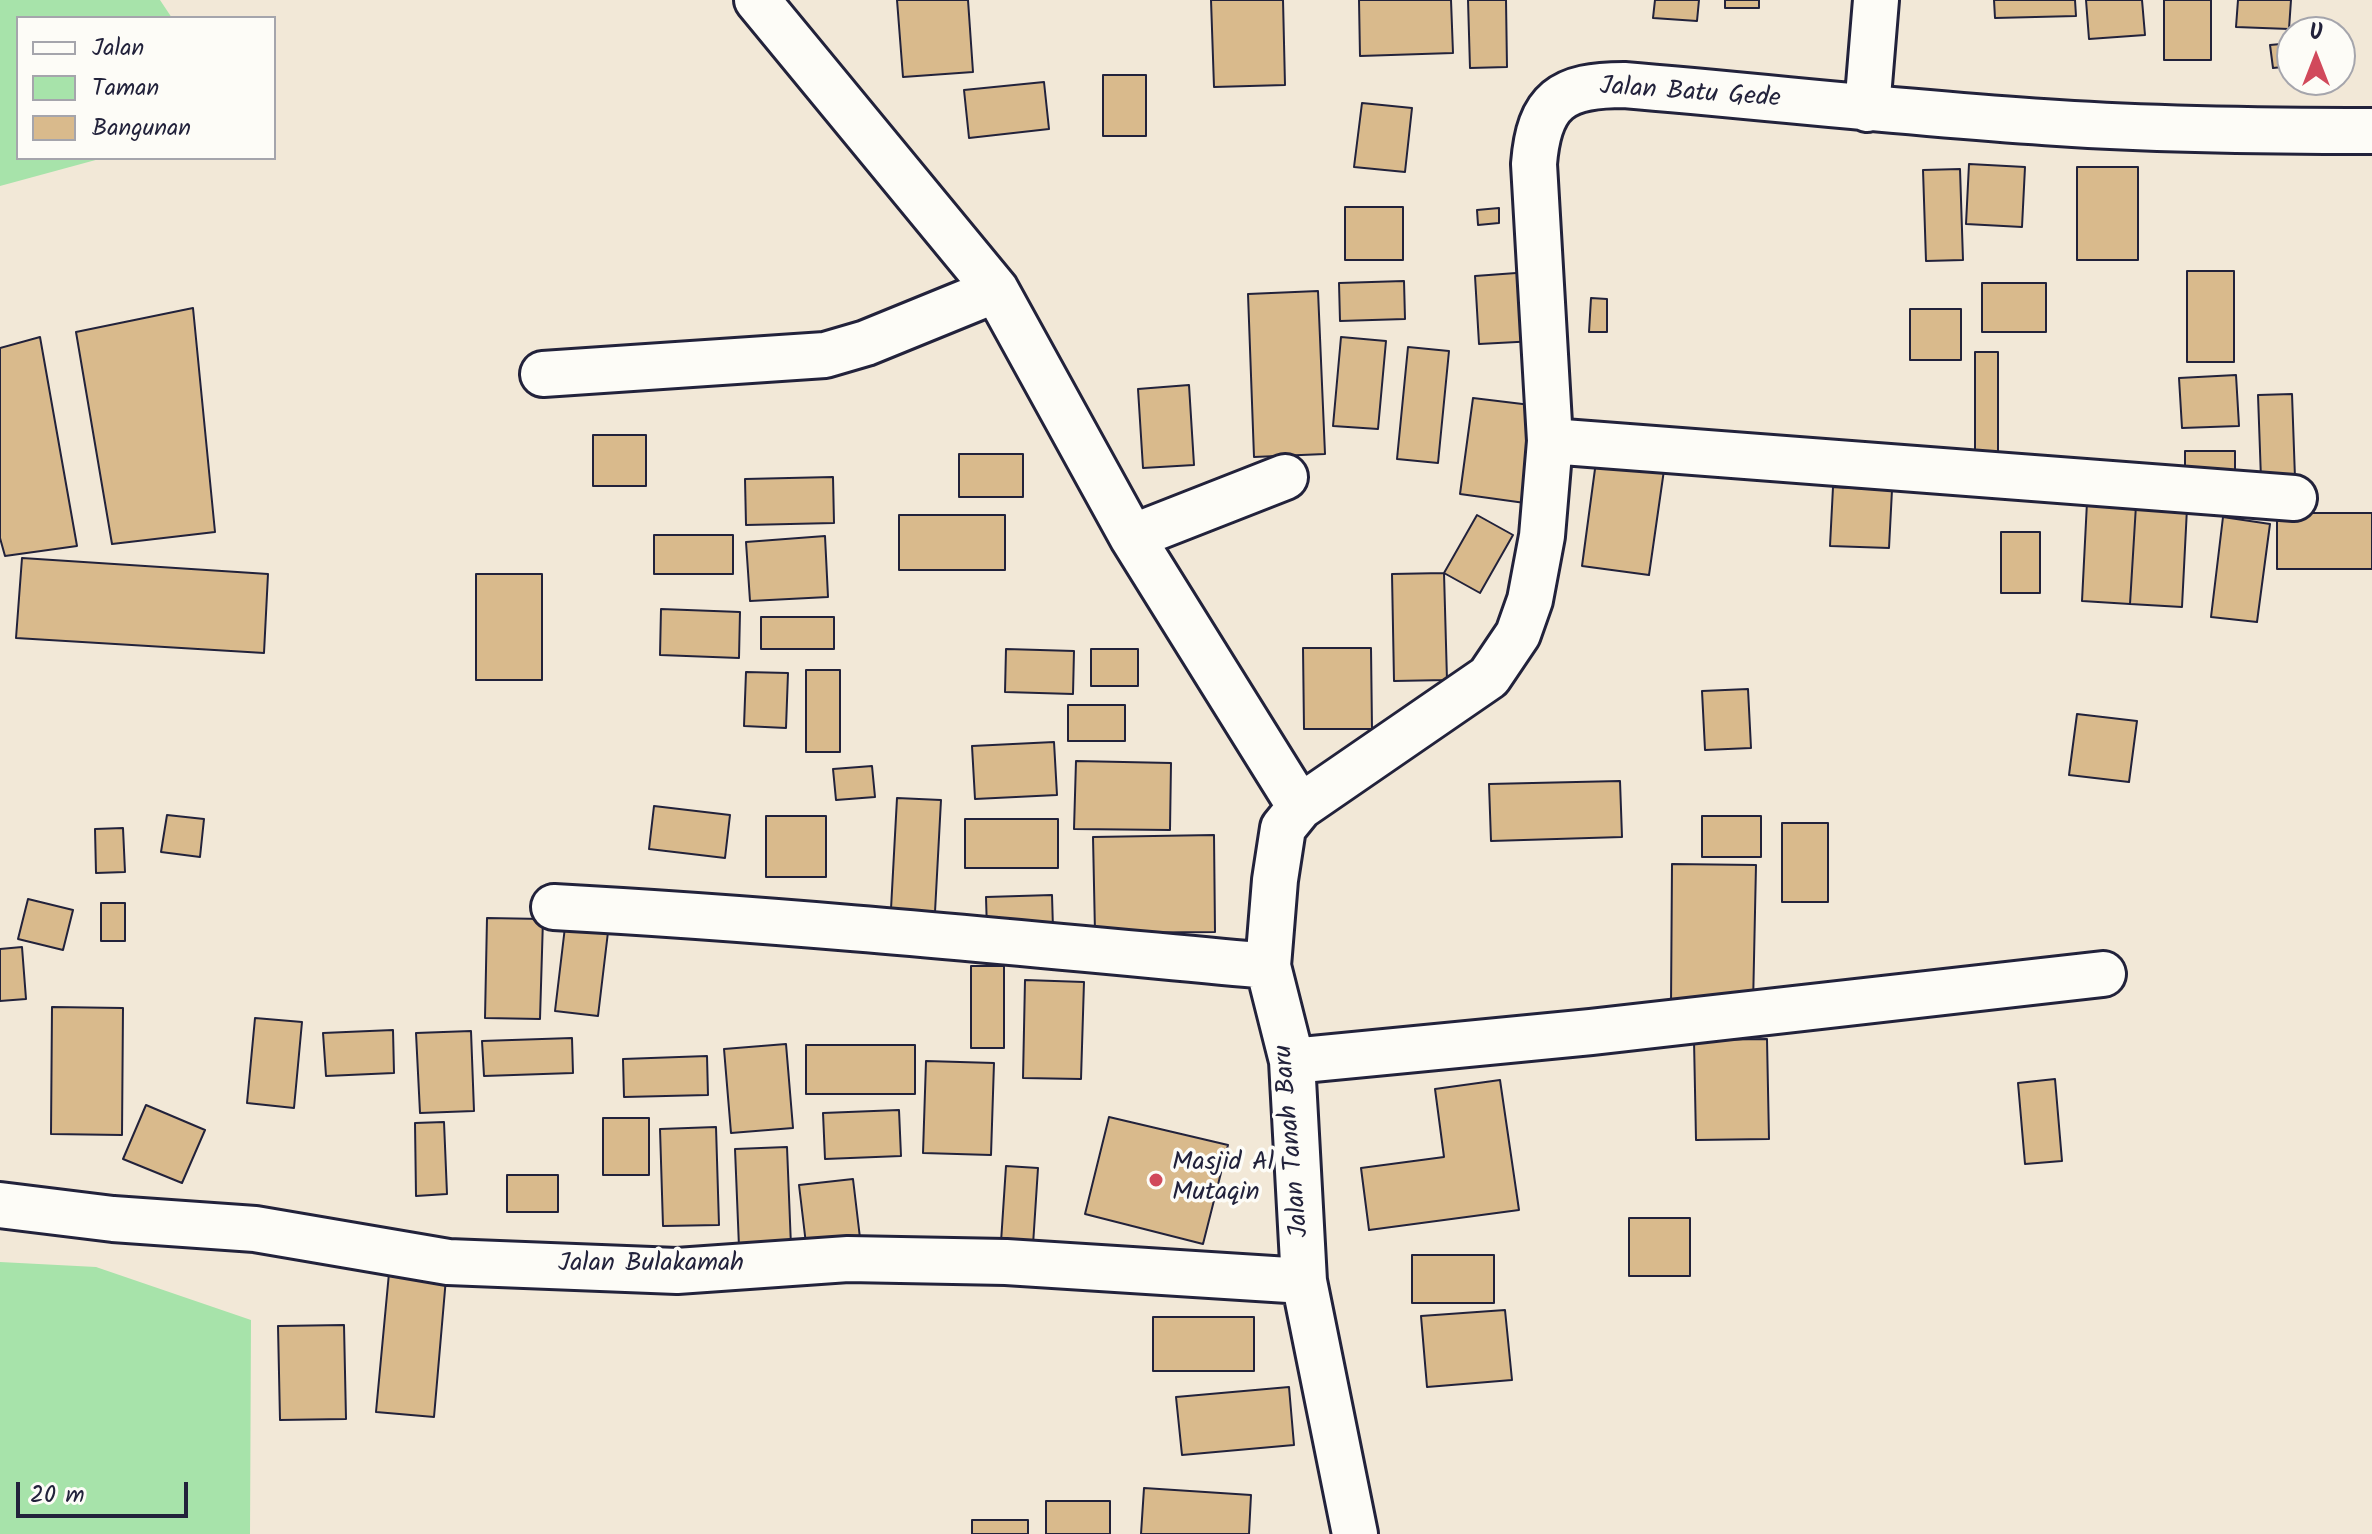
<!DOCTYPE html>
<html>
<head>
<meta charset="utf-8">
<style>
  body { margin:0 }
  #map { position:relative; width:2372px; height:1534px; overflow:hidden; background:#f2e8d7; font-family:Kalam,sans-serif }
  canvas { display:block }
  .legend { position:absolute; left:16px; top:16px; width:260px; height:144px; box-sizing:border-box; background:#fdfcf7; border:2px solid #a5a5ac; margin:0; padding:10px 14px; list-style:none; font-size:24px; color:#22223b }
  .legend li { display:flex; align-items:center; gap:16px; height:40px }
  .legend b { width:40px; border:2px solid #a5a5ac }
  .north { position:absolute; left:2276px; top:16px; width:80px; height:80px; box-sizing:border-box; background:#fdfcf7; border:2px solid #a5a5ac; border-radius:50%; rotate:0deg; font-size:22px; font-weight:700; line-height:32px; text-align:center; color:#22223b }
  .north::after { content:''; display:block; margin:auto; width:28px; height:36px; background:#d1495b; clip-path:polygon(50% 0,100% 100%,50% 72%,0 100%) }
  .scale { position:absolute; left:16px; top:1482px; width:172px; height:36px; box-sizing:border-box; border:4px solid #22223b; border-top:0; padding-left:10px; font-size:24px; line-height:28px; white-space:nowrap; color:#22223b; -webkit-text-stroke:6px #fdfcf7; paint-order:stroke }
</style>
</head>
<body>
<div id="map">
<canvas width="2372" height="1534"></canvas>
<ul class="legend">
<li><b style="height:10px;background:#fdfcf7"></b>Jalan</li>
<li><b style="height:22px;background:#a7e3aa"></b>Taman</li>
<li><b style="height:22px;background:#d9ba8c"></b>Bangunan</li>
</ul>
<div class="north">U</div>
<div class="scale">20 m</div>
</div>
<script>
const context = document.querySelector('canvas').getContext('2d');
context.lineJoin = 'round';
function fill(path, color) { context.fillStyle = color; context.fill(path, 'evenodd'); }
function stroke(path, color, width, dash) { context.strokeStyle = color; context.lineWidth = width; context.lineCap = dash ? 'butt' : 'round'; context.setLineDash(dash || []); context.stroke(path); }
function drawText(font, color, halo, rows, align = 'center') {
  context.font = font + ' Kalam,sans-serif'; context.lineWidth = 7; context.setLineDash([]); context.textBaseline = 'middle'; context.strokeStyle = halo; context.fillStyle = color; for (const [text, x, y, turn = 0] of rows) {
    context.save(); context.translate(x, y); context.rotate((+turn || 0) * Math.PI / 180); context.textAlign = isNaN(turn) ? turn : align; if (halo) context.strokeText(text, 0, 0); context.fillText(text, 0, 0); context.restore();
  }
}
const green = new Path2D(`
  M0 0H160L172 18H18V158H103L0 186Z
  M0 1262 96 1267 251 1320 250 1534H0Z`);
const building = new Path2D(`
  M897 0H968L973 72 903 77Z
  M1211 0H1283L1285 85 1214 87Z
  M1359 0H1451L1453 53 1360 56Z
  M1468 0H1506L1507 67 1470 68Z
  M1655 0H1699L1697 21 1653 18Z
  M1725 0H1759V8H1725Z
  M1994 0H2075L2076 16 1995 18Z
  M2086 0H2142L2145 35 2089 39Z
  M2164 0H2211V60H2164Z
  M2238 0H2291L2289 29 2236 27Z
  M2292 43V66L2273 68 2270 45Z
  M1103 75H1146V136H1103Z
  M1044 82 1049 129 969 138 964 90Z
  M1362 103 1412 108 1405 172 1354 167Z
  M1969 164 2025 167 2022 227 1966 224Z
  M2077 167H2138V260H2077Z
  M1960 169 1963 260 1926 261 1923 170Z
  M1345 207H1403V260H1345Z
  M1499 208V223L1478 225 1477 210Z
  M2187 271H2234V362H2187Z
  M1530 272 1536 341 1479 344 1475 276Z
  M1404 281 1405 319 1340 321 1339 283Z
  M1982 283H2046V332H1982Z
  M1318 291 1325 454 1254 457 1248 294Z
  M1591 298 1607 299V332H1589Z
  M193 308 215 532 112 544 76 332Z
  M1910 309H1961V360H1910Z
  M40 337 77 546 5 556 0 538V348Z
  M1341 337 1386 341 1378 429 1333 426Z
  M1408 347 1449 351 1438 463 1397 459Z
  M1975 352H1998V452H1975Z
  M2236 375 2239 426 2182 428 2179 378Z
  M1189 385 1194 465 1143 468 1138 389Z
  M2292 394 2295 478 2261 479 2258 395Z
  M1473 398 1539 406 1525 503 1460 494Z
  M593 435H646V486H593Z
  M2185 451H2235V479H2185Z
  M959 454H1023V497H959Z
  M1597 454 1665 463 1649 575 1582 566Z
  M833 477 834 523 746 525 745 479Z
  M1833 487 1892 490 1889 548 1830 546Z
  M2087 502 2136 505 2130 604 2082 601Z
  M2136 505 2187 508 2182 607 2130 604Z
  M2277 513H2372V569H2277Z
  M899 515H1005V570H899Z
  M1477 515 1513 535 1480 593 1444 573Z
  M2223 517 2270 524 2257 622 2211 617Z
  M2001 532H2040V593H2001Z
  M654 535H733V574H654Z
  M825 536 828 597 750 601 746 542Z
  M22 558 268 574 264 653 16 638Z
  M1444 573 1447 680 1394 681 1392 574Z
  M476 574H542V680H476Z
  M661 609 740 612 739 658 660 655Z
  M761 617H834V649H761Z
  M1303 648H1371L1372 729H1304Z
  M1006 649 1074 651 1073 694 1005 692Z
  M1091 649H1138V686H1091Z
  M806 670H840V752H806Z
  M746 672 788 673 786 728 744 726Z
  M1748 689 1751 748 1705 750 1702 691Z
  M1068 705H1125V741H1068Z
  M2077 714 2137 721 2129 782 2069 775Z
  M1054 742 1057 795 975 799 972 746Z
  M1076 761 1171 763 1170 830 1074 829Z
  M872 766 875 797 836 800 833 769Z
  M1620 781 1622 837 1491 841 1489 784Z
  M897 798 941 800 935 912 891 909Z
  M654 806 730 815 725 858 649 849Z
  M167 815 204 819 200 857 161 852Z
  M766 816H826V877H766Z
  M1702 816H1761V857H1702Z
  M965 819H1058V868H965Z
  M1782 823H1828V902H1782Z
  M123 828 125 872 96 873 95 829Z
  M1214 835 1215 932 1095 933 1093 837Z
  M1672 864 1756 865 1753 1006 1671 1005Z
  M1052 895 1053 929 987 931 986 897Z
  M28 899 73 910 63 950 18 939Z
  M101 903H125V941H101Z
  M487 918 543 919 540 1019 485 1018Z
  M565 927 608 932 598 1016 555 1011Z
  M22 947 26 999 0 1001V949Z
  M971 966H1004V1048H971Z
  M1025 980 1084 982 1081 1079 1023 1078Z
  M52 1007 123 1008 122 1135 51 1134Z
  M255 1018 302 1022 294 1108 247 1103Z
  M393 1030 394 1073 326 1076 323 1033Z
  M471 1031 474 1111 420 1113 416 1033Z
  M572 1038 573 1073 484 1076 482 1041Z
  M1767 1039 1769 1139 1696 1140 1694 1040Z
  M786 1044 793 1128 731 1133 724 1049Z
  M806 1045H915V1094H806Z
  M707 1056 708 1095 624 1097 623 1059Z
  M926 1061 994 1063 991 1155 923 1153Z
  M2055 1079 2062 1161 2025 1164 2018 1083Z
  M1500 1080 1519 1210 1369 1230 1361 1168 1444 1157 1435 1089Z
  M146 1105 205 1130 182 1183 123 1159Z
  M899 1110 901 1156 825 1159 823 1113Z
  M1109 1117 1228 1145 1203 1244 1085 1214Z
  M603 1118H649V1175H603Z
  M444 1122 447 1194 416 1196 415 1123Z
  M716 1127 719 1225 663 1226 660 1129Z
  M787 1147 791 1246 739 1247 735 1149Z
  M1006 1166 1038 1168 1033 1245 1001 1242Z
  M507 1175H558V1212H507Z
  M853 1179 860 1238 806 1244 799 1185Z
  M1629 1218H1690V1276H1629Z
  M1412 1255H1494V1303H1412Z
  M389 1273 446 1278 434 1417 376 1412Z
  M1505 1310 1512 1380 1427 1387 1421 1316Z
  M1153 1317H1254V1371H1153Z
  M344 1325 346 1419 280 1420 278 1326Z
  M1289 1387 1294 1445 1182 1455 1176 1397Z
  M1144 1488 1251 1495 1249 1534H1141Z
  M1046 1501H1110V1534H1046Z
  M972 1520H1028V1534H972Z`);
const minor = new Path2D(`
  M757 0 996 290 1132 537 1300 807
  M1867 109 1876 0
  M543 374 825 355 866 343 996 290
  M1550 441 2294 498
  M1132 537 1285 477
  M554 907C793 920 1030 944 1268 966
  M1292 1061 1591 1032 2103 974
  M0 1205 113 1219 255 1229 448 1262 677 1271 848 1259 1006 1262 1304 1281
  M1355 1534 1304 1281 1292 1061 1268 966 1275 880 1283 828 1300 807 1489 677 1518 634 1530 600 1542 536 1550 441 1534 164C1539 100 1562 85 1624 85 1768 97 1913 114 2058 123 2162 130 2267 131 2372 131`);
const markers = [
  [1156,1180,8,"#d1495b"]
];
const streetNames = [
  ["Jalan Batu Gede",1690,95,4],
  ["Jalan Tanah Baru",1294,1141,-95],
  ["Jalan Bulakamah",651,1266]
];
const poiNames = [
  ["Masjid Al",1172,1165],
  ["Mutaqin",1172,1195]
];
fill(green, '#a7e3aa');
fill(building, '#d9ba8c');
stroke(building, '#22223b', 2);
stroke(minor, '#22223b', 50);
stroke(minor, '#fdfcf7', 44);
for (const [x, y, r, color] of markers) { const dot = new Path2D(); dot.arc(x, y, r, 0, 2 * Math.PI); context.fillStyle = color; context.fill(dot); stroke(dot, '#fdfcf7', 3); }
drawText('26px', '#22223b', '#fdfcf7', streetNames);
drawText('26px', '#22223b', '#fdfcf7', poiNames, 'left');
</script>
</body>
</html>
